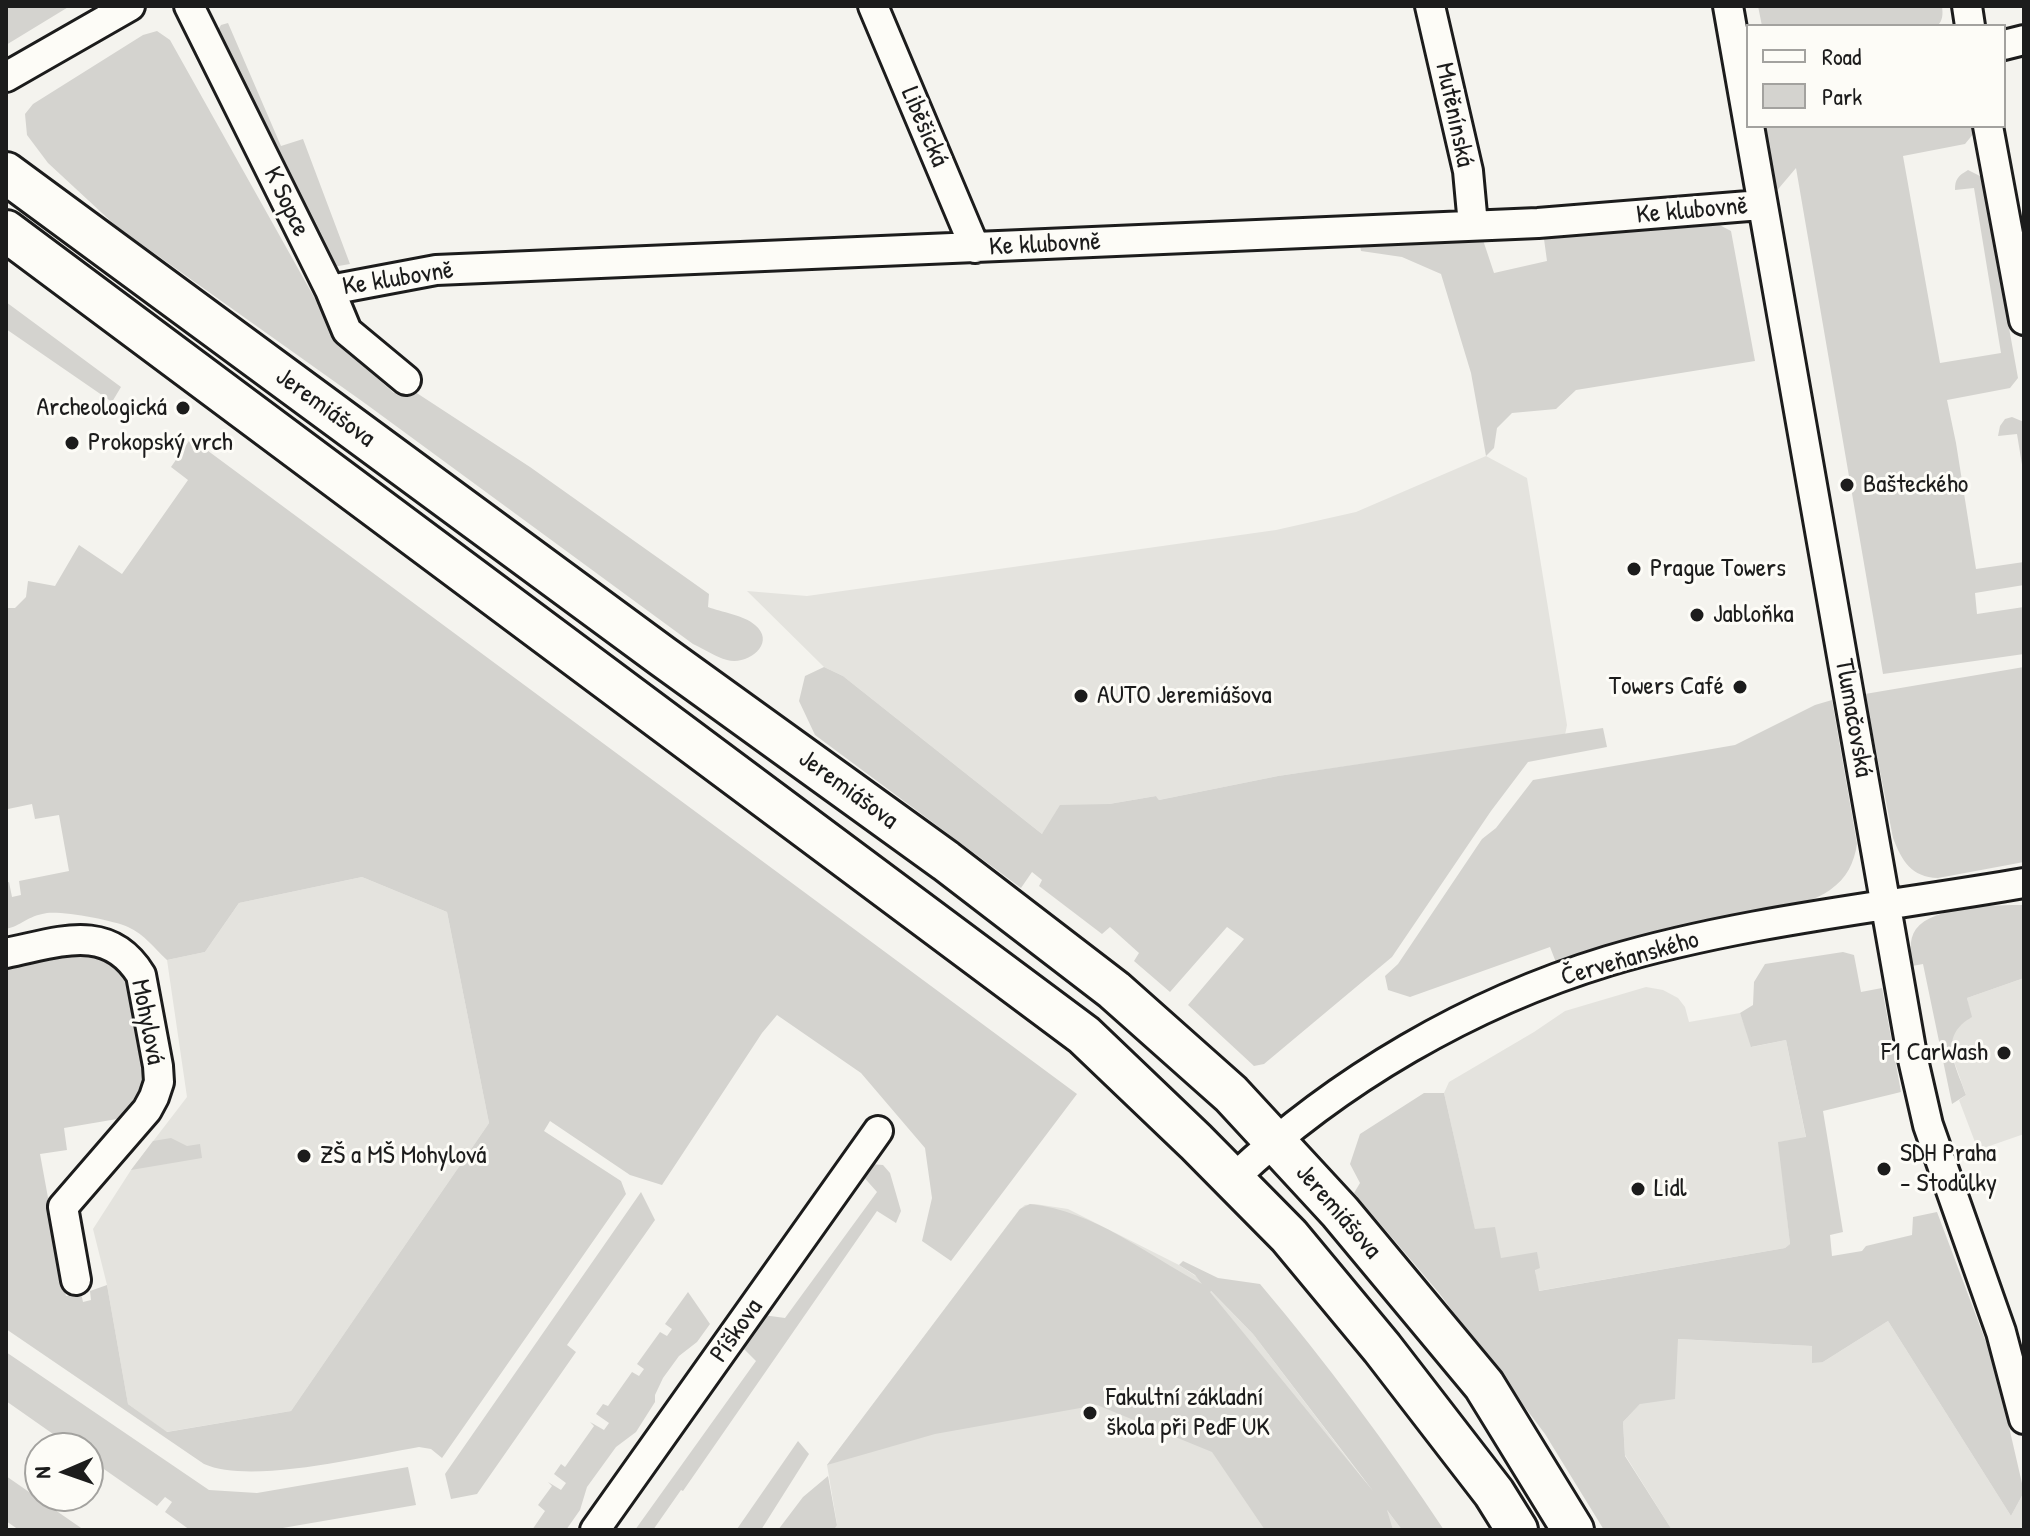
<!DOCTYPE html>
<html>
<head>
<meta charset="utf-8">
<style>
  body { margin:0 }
  #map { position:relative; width:2030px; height:1536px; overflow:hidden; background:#f4f3ee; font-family:"Patrick Hand",sans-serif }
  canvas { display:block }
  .frame { position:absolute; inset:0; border:8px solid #1c1c1c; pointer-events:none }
  .legend { position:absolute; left:1746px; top:24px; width:260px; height:104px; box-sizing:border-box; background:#fdfcf7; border:2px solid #a3a29f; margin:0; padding:10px 14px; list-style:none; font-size:24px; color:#1c1c1c }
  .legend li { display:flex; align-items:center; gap:16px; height:40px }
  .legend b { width:40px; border:2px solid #a3a29f }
  .north { position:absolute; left:24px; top:1432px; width:80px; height:80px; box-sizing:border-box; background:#fdfcf7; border:2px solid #a3a29f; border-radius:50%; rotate:268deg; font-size:22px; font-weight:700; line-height:32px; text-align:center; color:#1c1c1c }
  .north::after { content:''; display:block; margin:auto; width:28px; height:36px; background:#1c1c1c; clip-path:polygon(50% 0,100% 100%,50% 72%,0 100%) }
</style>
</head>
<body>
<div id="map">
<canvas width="2030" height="1536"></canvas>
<div class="frame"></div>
<ul class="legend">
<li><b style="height:10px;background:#fdfcf7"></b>Road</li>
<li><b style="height:22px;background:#d4d3cf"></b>Park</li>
</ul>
<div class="north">N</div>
</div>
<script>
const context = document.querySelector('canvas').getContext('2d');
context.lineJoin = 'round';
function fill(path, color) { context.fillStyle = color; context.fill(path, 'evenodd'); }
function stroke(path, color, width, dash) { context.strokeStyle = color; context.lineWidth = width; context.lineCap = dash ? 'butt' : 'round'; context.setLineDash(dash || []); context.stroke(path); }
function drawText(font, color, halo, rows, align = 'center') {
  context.font = font + ' "Patrick Hand",sans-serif'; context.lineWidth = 6; context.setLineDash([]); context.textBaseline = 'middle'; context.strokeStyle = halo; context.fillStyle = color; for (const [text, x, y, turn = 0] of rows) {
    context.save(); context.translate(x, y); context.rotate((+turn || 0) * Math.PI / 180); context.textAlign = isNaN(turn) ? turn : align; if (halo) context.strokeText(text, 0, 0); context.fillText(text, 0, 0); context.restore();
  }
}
const built = new Path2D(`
  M1486 456 1527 478 1567 725 1565 735 1278 776 1159 800 1156 796 1109 804 1042 834 843 676 824 667 747 591 807 596 1276 530 1356 512Z
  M362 877 447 912 489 1123 291 1411 166 1432 128 1404 107 1285 93 1229 131 1170 187 1097 167 960 205 952 239 903Z
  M2024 978V1134L1978 1150 1959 1100 1966 1095 1950 1050 1953 1035 1959 1024 1971 1017 1967 998Z
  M1646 987 1663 990 1678 998 1685 1007 1689 1022 1740 1013 1752 1047 1786 1040 1806 1138 1779 1142 1790 1244 1785 1248 1538 1291 1535 1269 1501 1258 1475 1230 1444 1093 1449 1082 1534 1032 1565 1011Z
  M1035 1204 1068 1209 1179 1265 1197 1277 1253 1334 1402 1530H834L837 1524 827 1465 1019 1210 1025 1205Z
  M1888 1321 2011 1516 2024 1492V1530H1672L1625 1455 1623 1422 1640 1404 1677 1339 1812 1346V1362H1823Z`);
const green = new Path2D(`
  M6 6H70L6 45Z
  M1758 6H1942C1943 14 1943 21 1937 26H1762Z
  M228 23 281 146 303 139 350 264 327 268 215 35 221 25Z
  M157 31 170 40 342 347 394 393 406 386 530 467 709 594 708 607C721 612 744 615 755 625 777 643 748 666 727 660 716 657 704 649 693 644L366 404 116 226 48 163 27 135 25 114 33 104 143 35Z
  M1763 126H1973L1974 133 1965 144 1903 156 1940 363 2001 353 1974 188 1955 190C1955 179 1958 176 1968 170L1982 177 2018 378 2010 388 1947 400 1956 443 1976 569 2024 562V585L1975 593 1977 614 2024 607V654L1883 674 1796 168 1774 194Z
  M1708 219 1731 231 1755 361 1576 390 1556 409 1512 413 1497 428 1494 448 1486 456 1471 373 1441 274 1402 257 1361 251 1359 240 1481 234 1494 273 1547 261 1544 239Z
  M6 302 121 387 112 402 6 329Z
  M2012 417 2024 422V477L2017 434 1998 436 2000 426 2005 419Z
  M189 441 196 442 1077 1094 951 1261 922 1241 932 1198 925 1148 861 1073 777 1015 762 1033 662 1185 630 1175 550 1121 544 1131 621 1181 626 1194 442 1458 431 1449 419 1447C365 1456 251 1485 204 1464L6 1329V965L75 953 118 963 139 1003 149 1063 145 1091 123 1118 64 1128 67 1150 40 1154 66 1296 81 1293 83 1302 91 1300 90 1291 107 1285 128 1404 167 1432 291 1411 489 1123 447 912 362 877 239 903 205 952 167 960C155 949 144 934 128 927 113 920 63 911 47 913 27 916 21 926 6 929V883L9 882 12 897 21 895 19 881 69 871 59 815 35 819 32 804 8 809 6 803V608H15L26 597 28 581 55 586 79 545 122 574 188 480 171 467Z
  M824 667 843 676 1042 834 1060 805 1109 804 1156 796 1159 800 1278 776 1603 728 1607 747 1528 762 1491 811 1392 957 1264 1064 1254 1066 1188 1005 1244 939 1227 927 1170 992 1134 961 1139 953 1110 927 1102 934 1039 886 1042 880 1032 872 1021 888 815 735 799 701 805 676Z
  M2024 667V862L1938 878C1911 877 1902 861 1893 838L1865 694Z
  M1832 700 1857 844C1854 863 1847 878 1830 890 1804 908 1766 910 1736 917 1675 929 1614 940 1557 965L1550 947 1410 997 1388 990 1385 976 1398 964 1482 839 1496 828 1533 780 1735 745 1815 705Z
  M2024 905V978L1967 998 1972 1017C1937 1037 1956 1065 1966 1095L1952 1104 1923 964 1912 966C1911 954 1908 940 1916 929 1933 906 1997 905 2024 905Z
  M1843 952 1854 955 1861 992 1882 988 1901 1092 1823 1111 1843 1232 1830 1235 1832 1256 1862 1251 1866 1246 1912 1235 1913 1217 1937 1212 1995 1366 2024 1492 2011 1516 1888 1321 1823 1362 1812 1363V1346L1678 1339 1675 1399 1640 1404 1623 1422 1625 1456 1672 1530H1604L1545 1434 1439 1293 1354 1193 1360 1183 1350 1164 1360 1134 1424 1093H1444L1475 1229 1495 1227 1501 1258 1537 1252 1540 1268 1535 1270 1539 1291 1785 1248 1790 1244 1778 1142 1806 1137 1786 1040 1751 1047 1740 1013 1753 1005 1754 982 1765 964Z
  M171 1138 187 1146 200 1144 202 1158 131 1170 153 1141Z
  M871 1164 883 1165 890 1173 901 1211 896 1223 877 1211 683 1491 681 1490 653 1530H635L756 1361 741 1346 763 1315 785 1318 877 1192 861 1174Z
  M641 1192 655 1220 567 1345 576 1352 477 1494 451 1499 445 1474Z
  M1030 1204C1095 1211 1147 1255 1202 1284L1195 1275 1179 1265 1183 1261 1218 1278 1260 1284C1327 1363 1387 1444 1444 1530H1402L1387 1510 1393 1530H1265L1212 1452 1097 1405 935 1434 827 1465 1020 1209ZM1211 1291 1253 1334 1373 1491 1210 1292Z
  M688 1292 710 1324 697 1342 679 1356 663 1378 655 1395V1402L636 1432 616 1447 587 1487 580 1510 566 1530H532L545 1511 538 1505 552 1486 548 1482 561 1490 566 1483 554 1474 561 1464 565 1467 594 1426 590 1422 604 1430 609 1423 596 1414 603 1404 608 1406 632 1372 639 1376 644 1369 637 1364 660 1332 667 1336 672 1329 665 1324Z
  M6 1352 209 1490 257 1493 408 1467 416 1505 271 1530H190L165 1512 172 1502 165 1497 157 1506 88 1458V1448H73L6 1401Z
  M798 1441 809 1454 761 1530H739L737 1529Z
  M6 1476 84 1530H19L6 1521Z
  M828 1476 837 1525 834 1530H778L803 1497Z`);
const minor = new Path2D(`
  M189 6 330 290 347 331 406 380
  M873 6 975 248
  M1430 6 1468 171 1473 225
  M1728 6 1912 1055 1928 1125 2001 1332 2024 1419
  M1967 6 1970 26
  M2004 45 2024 40
  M6 77 130 6
  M1988 126 2024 320
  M330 290 436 270 1538 223 1761 205
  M6 953C57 943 108 921 141 975L158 1066 159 1082 154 1097 147 1110 63 1207 76 1280
  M1234 1178C1338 1080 1470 1003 1608 961 1742 921 1886 907 2024 883
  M595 1530 878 1131`);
const secondary = new Path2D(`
  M6 173 662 656 946 861 1114 990 1231 1094 1340 1212 1484 1385 1573 1530
  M6 231 1084 1035 1196 1142 1289 1236 1382 1348 1494 1493 1517 1530`);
const markers = [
  [183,408,8,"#1c1c1c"],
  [72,443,8,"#1c1c1c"],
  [1847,485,8,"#1c1c1c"],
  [1634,569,8,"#1c1c1c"],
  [1697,615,8,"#1c1c1c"],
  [1740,687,8,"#1c1c1c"],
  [1081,696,8,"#1c1c1c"],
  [2004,1053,8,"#1c1c1c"],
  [304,1156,8,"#1c1c1c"],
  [1884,1169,8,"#1c1c1c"],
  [1638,1189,8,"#1c1c1c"],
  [1090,1413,8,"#1c1c1c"]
];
const streetNames = [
  ["Mutěnínská",1454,115,78],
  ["Liběšická",924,127,67],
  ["K Sopce",286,202,64],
  ["Ke klubovně",1692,211,-5],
  ["Ke klubovně",1045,245,-3],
  ["Ke klubovně",398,279,-9],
  ["Jeremiášova",325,408,36],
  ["Tlumačovská",1853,718,80],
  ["Jeremiášova",848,790,36],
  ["Červeňanského",1630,959,-16],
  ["Mohylová",147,1022,79],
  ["Jeremiášova",1338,1212,49],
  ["Píškova",737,1331,-55]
];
const poiNames = [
  ["Archeologická",167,408,"right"],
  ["Prokopský vrch",88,443],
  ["Bašteckého",1863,485],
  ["Prague Towers",1650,569],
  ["Jabloňka",1713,615],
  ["Towers Café",1724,687,"right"],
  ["AUTO Jeremiášova",1097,696],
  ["F1 CarWash",1988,1053,"right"],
  ["SDH Praha",1900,1154],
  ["- Stodůlky",1900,1184],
  ["ZŠ a MŠ Mohylová",320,1156],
  ["Lidl",1654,1189],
  ["Fakultní základní",1106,1398],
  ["škola při PedF UK",1106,1428]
];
fill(built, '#e4e3de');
fill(green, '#d4d3cf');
stroke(minor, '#1c1c1c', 34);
stroke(secondary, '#1c1c1c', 46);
stroke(minor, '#fdfcf7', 28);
stroke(secondary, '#fdfcf7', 40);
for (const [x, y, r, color] of markers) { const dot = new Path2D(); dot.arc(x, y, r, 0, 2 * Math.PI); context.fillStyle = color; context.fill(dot); stroke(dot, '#fdfcf7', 3); }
drawText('26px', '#1c1c1c', '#fdfcf7', streetNames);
drawText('26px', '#1c1c1c', '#fdfcf7', poiNames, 'left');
</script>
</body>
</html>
